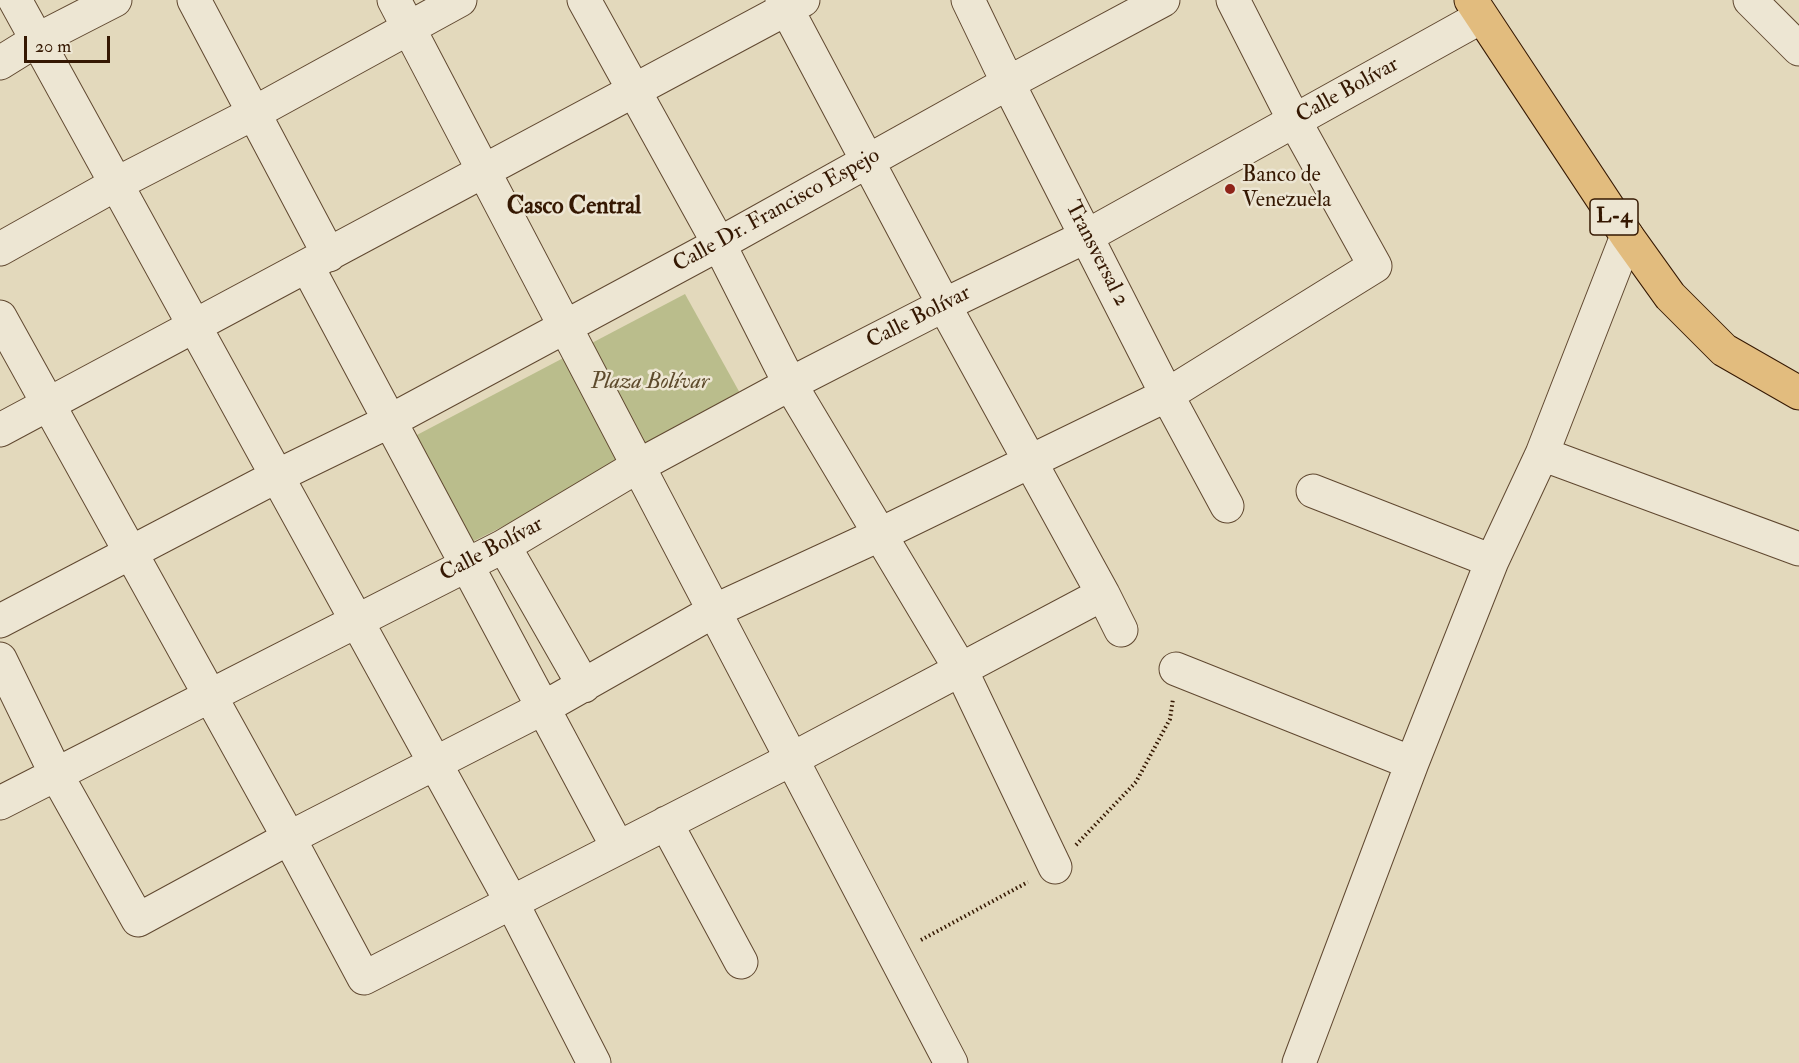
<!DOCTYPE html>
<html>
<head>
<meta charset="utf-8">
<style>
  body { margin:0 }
  #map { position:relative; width:1799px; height:1063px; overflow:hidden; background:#e3d9bc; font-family:"IM FELL Double Pica",serif }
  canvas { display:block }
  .scale { position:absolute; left:24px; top:36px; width:86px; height:27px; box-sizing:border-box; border:3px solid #351802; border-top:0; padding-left:8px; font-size:18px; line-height:21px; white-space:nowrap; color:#351802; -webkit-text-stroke:4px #ede6d3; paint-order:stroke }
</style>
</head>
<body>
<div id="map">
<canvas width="1799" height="1063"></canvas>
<div class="scale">20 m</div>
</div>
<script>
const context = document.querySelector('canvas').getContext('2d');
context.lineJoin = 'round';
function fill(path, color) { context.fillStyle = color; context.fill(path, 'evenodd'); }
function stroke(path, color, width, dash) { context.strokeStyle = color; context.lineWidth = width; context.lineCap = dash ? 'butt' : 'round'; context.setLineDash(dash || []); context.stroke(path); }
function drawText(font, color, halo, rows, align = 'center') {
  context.font = font + ' "IM FELL Double Pica",serif'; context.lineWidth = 5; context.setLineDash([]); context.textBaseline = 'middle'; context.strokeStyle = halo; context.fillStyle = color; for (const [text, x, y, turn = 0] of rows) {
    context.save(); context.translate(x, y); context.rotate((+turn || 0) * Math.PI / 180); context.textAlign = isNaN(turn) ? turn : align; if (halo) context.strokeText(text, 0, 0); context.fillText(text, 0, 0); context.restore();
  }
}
const green = new Path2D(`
  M685 294 746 404 470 543 415 436Z`);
const path = new Path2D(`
  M1076 845 1136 782 1170 719 1173 699
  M921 940 1028 882`);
const minor = new Path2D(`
  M15 0 512 903 594 1063
  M194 0 329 255
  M394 0 951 1063
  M584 0 719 244 790 384 961 670 1055 867
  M782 0 944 305 1103 594
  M968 0 1008 83 1167 395 1227 506
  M1750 0 1799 49
  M0 63 37 40 115 0
  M0 249 116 184 254 113 460 0
  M307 266 618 848
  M0 317 289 838 364 978 792 759 1103 594 1121 630
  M0 430 803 0
  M1542 454 1799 549
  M1313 491 1492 561
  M504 546 584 686
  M0 621 277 476 390 421 719 244 1008 83 1163 0
  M0 659 56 774 138 920 289 838 543 708 714 611 881 534 1167 395 1375 266 1294 120 1233 0
  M1176 669 1412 763
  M0 803 504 546 638 466 790 384 944 305 1087 236 1481 17
  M666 823 741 962
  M1299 1063 1412 763 1492 561 1542 454 1627 236`);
const major = new Path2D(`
  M1471 0 1627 236 1670 296 1724 350 1799 393`);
const markers = [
  [1230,189,6,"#8f2418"]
];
const shields = [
  [1614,217,48]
];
const shieldNames = [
  ["L-4",1614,217]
];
const streetNames = [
  ["Calle Bolívar",1348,91,-29],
  ["Calle Dr. Francisco Espejo",777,211,-29],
  ["Transversal 2",1096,254,63],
  ["Calle Bolívar",919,318,-27],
  ["Calle Bolívar",492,550,-28]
];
const poiNames = [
  ["Banco de",1242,176],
  ["Venezuela",1242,201]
];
const parkNames = [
  ["Plaza Bolívar",650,383]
];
const neighbourhoodNames = [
  ["Casco Central",574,208]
];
fill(green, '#babd8c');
stroke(minor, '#604830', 35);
stroke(major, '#351802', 35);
stroke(path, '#351802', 4, [1.5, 3]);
stroke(minor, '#ede6d3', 33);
stroke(major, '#e2bc7e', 33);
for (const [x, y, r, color] of markers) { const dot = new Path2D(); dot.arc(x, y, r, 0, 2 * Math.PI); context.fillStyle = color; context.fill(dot); stroke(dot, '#ede6d3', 2); }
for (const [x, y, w] of shields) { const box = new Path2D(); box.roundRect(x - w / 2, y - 18, w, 36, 4.5); context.fillStyle = '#ede6d3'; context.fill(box); stroke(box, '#351802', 1.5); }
drawText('bold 21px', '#351802', null, shieldNames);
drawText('22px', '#351802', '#ede6d3', streetNames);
drawText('22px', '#351802', '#ede6d3', poiNames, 'left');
drawText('italic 22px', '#5d4a2b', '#ede6d3', parkNames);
drawText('bold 24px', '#351802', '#ede6d3', neighbourhoodNames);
</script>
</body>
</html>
